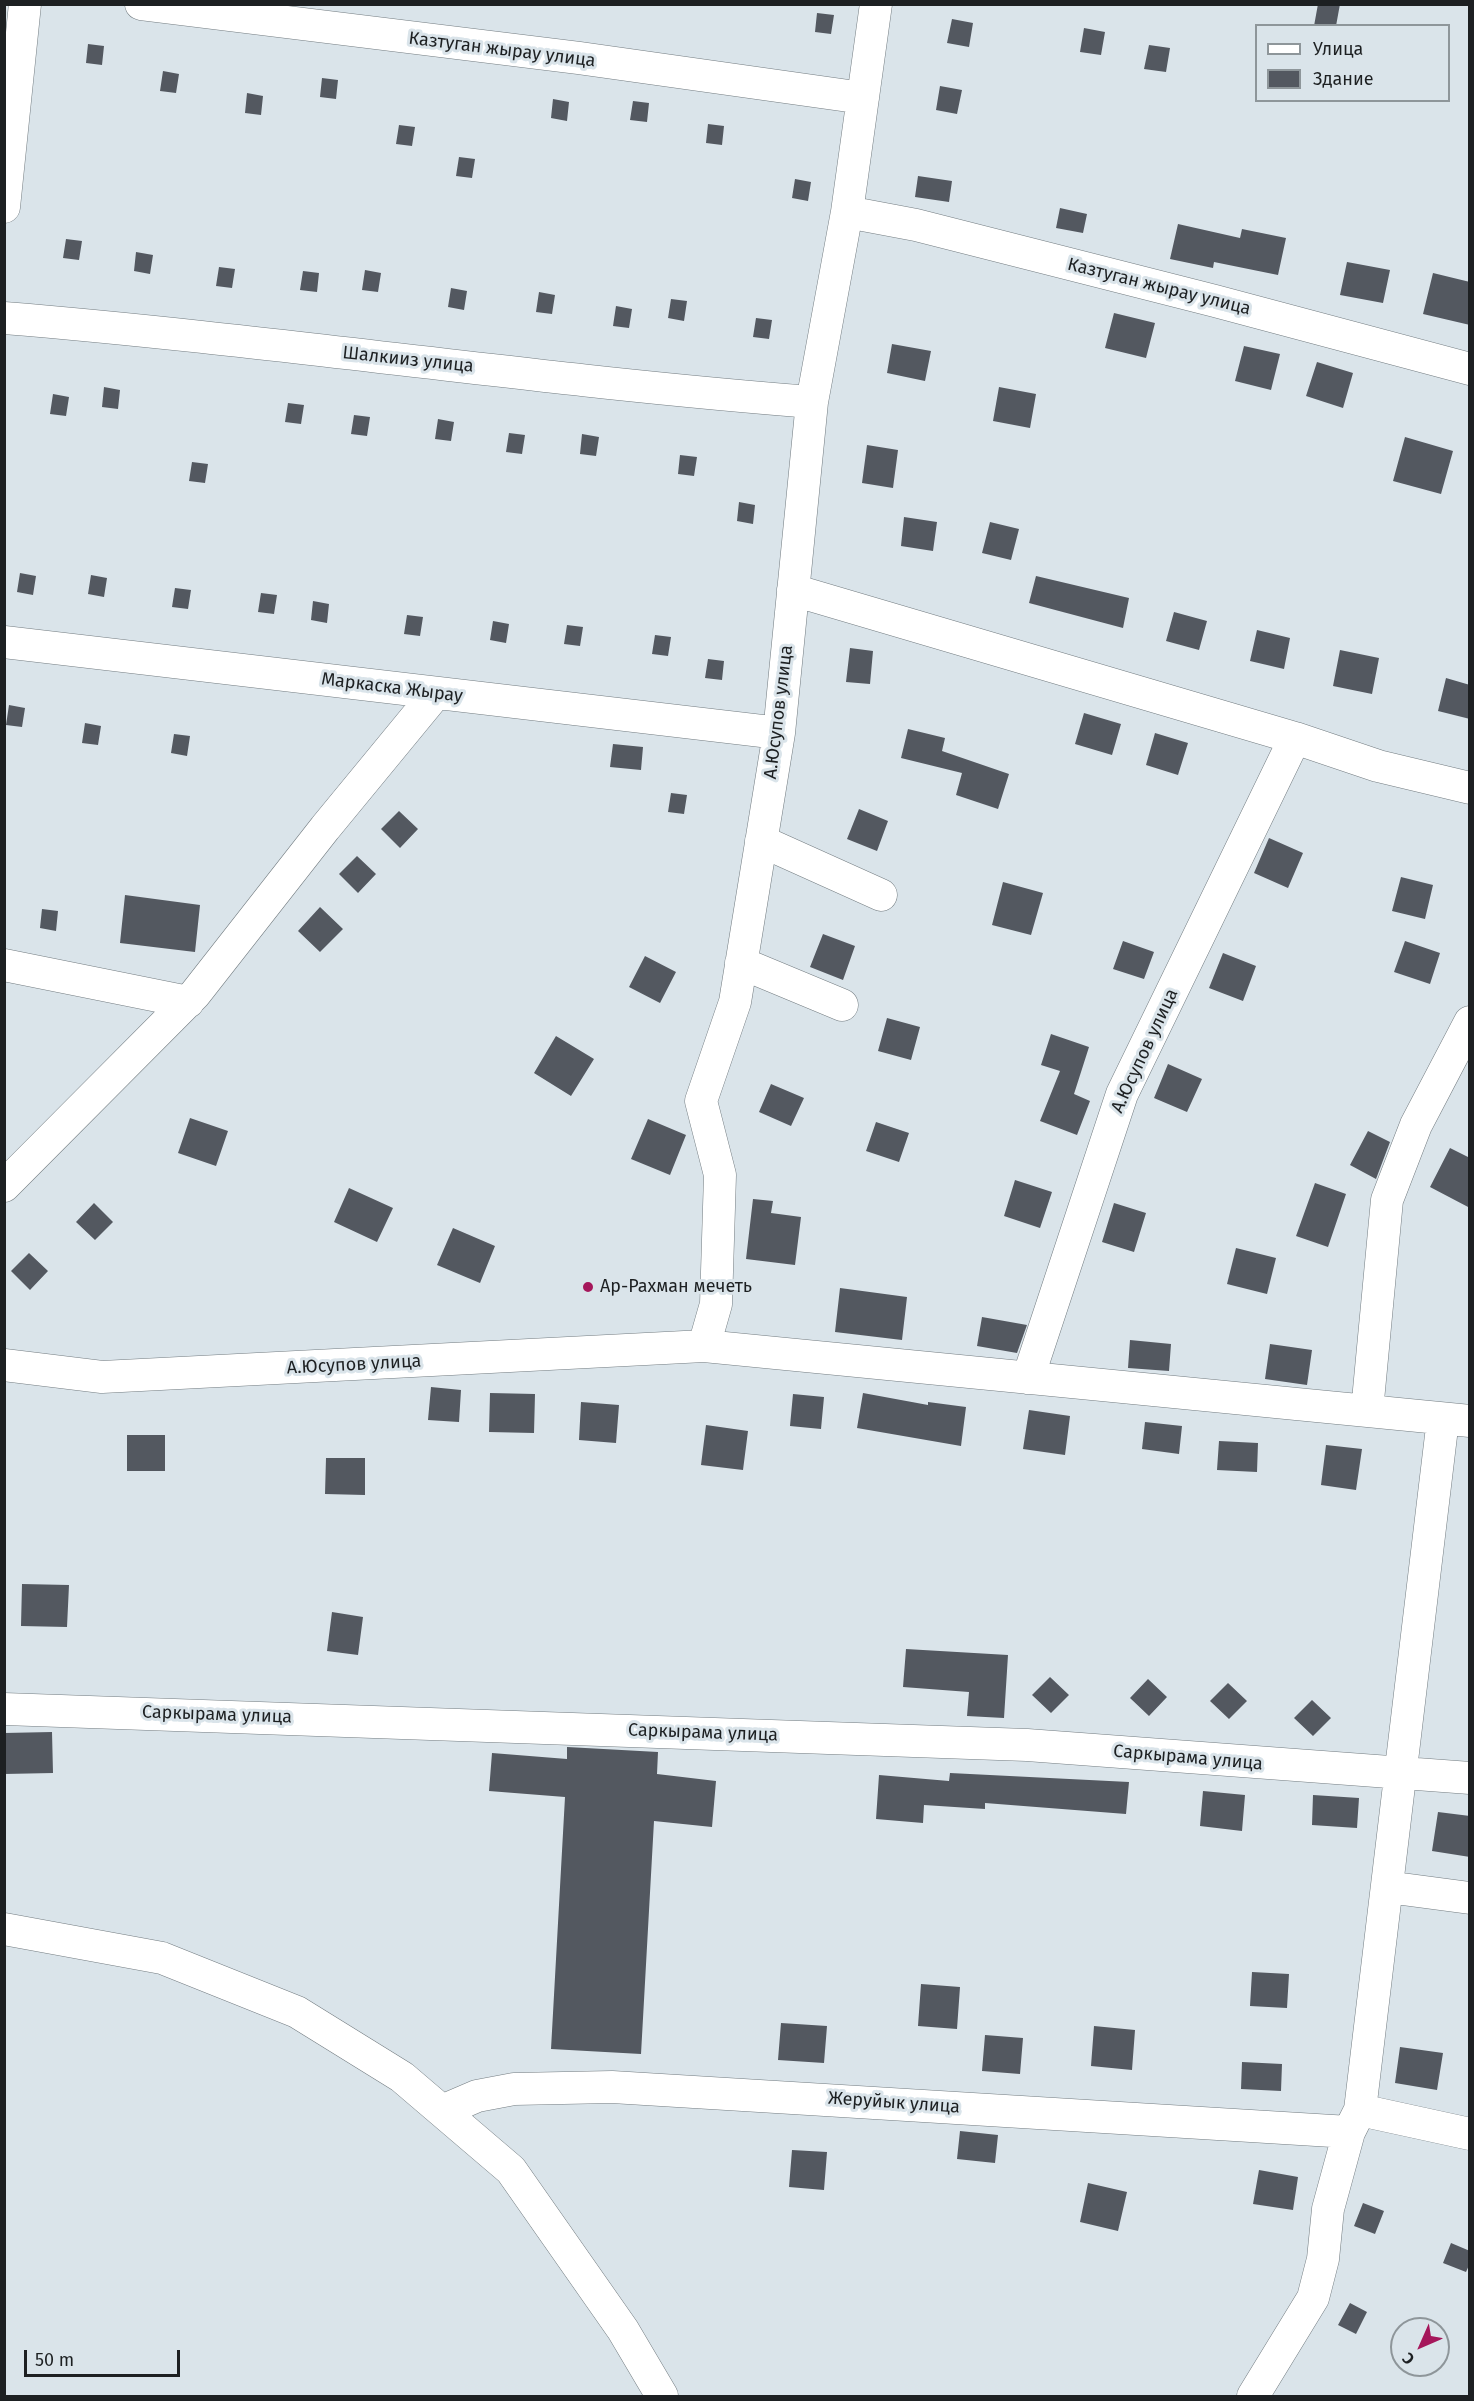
<!DOCTYPE html>
<html>
<head>
<meta charset="utf-8">
<style>
  body { margin:0 }
  #map { position:relative; width:1474px; height:2401px; overflow:hidden; background:#dae4ea; font-family:"Fira Sans",sans-serif }
  canvas { display:block }
  .frame { position:absolute; inset:0; border:6px solid #1d2022; pointer-events:none }
  .legend { position:absolute; left:1255px; top:24px; width:195px; height:78px; box-sizing:border-box; background:#dae4ea; border:2px solid #8e969a; margin:0; padding:8px 10px; list-style:none; font-size:18px; color:#1d2022 }
  .legend li { display:flex; align-items:center; gap:12px; height:30px }
  .legend b { width:30px; border:2px solid #8e969a }
  .north { position:absolute; left:1390px; top:2317px; width:60px; height:60px; box-sizing:border-box; background:#dae4ea; border:2px solid #8e969a; border-radius:50%; rotate:225deg; font-size:16px; font-weight:700; line-height:24px; text-align:center; color:#1d2022 }
  .north::after { content:''; display:block; margin:auto; width:21px; height:27px; background:#a5175b; clip-path:polygon(50% 0,100% 100%,50% 72%,0 100%) }
  .scale { position:absolute; left:24px; top:2350px; width:156px; height:27px; box-sizing:border-box; border:3px solid #1d2022; border-top:0; padding-left:8px; font-size:18px; line-height:21px; white-space:nowrap; color:#1d2022; -webkit-text-stroke:4px #dae4ea; paint-order:stroke }
</style>
</head>
<body>
<div id="map">
<canvas width="1474" height="2401"></canvas>
<div class="frame"></div>
<ul class="legend">
<li><b style="height:8px;background:#fff"></b>Улица</li>
<li><b style="height:16px;background:#535860"></b>Здание</li>
</ul>
<div class="north">С</div>
<div class="scale">50 m</div>
</div>
<script>
const context = document.querySelector('canvas').getContext('2d');
context.lineJoin = 'round';
function fill(path, color) { context.fillStyle = color; context.fill(path, 'evenodd'); }
function stroke(path, color, width, dash) { context.strokeStyle = color; context.lineWidth = width; context.lineCap = dash ? 'butt' : 'round'; context.setLineDash(dash || []); context.stroke(path); }
function drawText(font, color, halo, rows, align = 'center') {
  context.font = font + ' "Fira Sans",sans-serif'; context.lineWidth = 6; context.setLineDash([]); context.textBaseline = 'middle'; context.strokeStyle = halo; context.fillStyle = color; for (const [text, x, y, turn = 0] of rows) {
    context.save(); context.translate(x, y); context.rotate((+turn || 0) * Math.PI / 180); context.textAlign = isNaN(turn) ? turn : align; if (halo) context.strokeText(text, 0, 0); context.fillText(text, 0, 0); context.restore();
  }
}
const building = new Path2D(`
  M1318 4H1340L1336 26H1314Z
  M817 13 834 15 831 34 815 32Z
  M952 19 973 23 969 47 947 43Z
  M1084 28 1105 32 1101 55 1080 52Z
  M88 44 104 46 102 65 86 63Z
  M1149 45 1170 48 1166 72 1144 69Z
  M163 71 179 74 176 93 160 91Z
  M322 78 338 80 336 99 320 97Z
  M940 86 962 90 957 114 936 110Z
  M247 93 263 96 261 115 245 113Z
  M553 99 569 102 567 121 551 118Z
  M633 101 649 103 647 122 630 120Z
  M708 124 724 126 722 145 706 143Z
  M399 125 415 127 412 146 396 144Z
  M459 157 475 159 472 178 456 176Z
  M918 176 952 181 949 202 915 197Z
  M795 179 811 182 808 201 792 198Z
  M1060 208 1087 214 1083 233 1056 228Z
  M1178 224 1240 238 1242 229 1286 238 1278 275 1214 262 1213 268 1170 259Z
  M66 239 82 241 79 260 63 258Z
  M136 252 153 255 150 274 134 271Z
  M1347 262 1390 270 1383 303 1340 295Z
  M219 267 235 269 232 288 216 286Z
  M365 270 381 273 378 292 362 290Z
  M303 271 319 273 317 292 300 290Z
  M1433 273 1470 282V325L1423 314Z
  M451 288 467 291 464 310 448 307Z
  M539 292 555 295 552 314 536 312Z
  M671 299 687 301 684 321 668 318Z
  M616 306 632 309 629 328 613 326Z
  M1114 313 1155 323 1146 358 1105 348Z
  M756 318 772 320 769 339 753 337Z
  M892 344 931 351 925 381 887 373Z
  M1244 346 1280 354 1271 390 1235 381Z
  M1317 362 1353 373 1343 408 1306 396Z
  M104 387 120 390 118 409 102 407Z
  M999 387 1036 394 1030 428 993 421Z
  M53 394 69 397 66 416 50 414Z
  M288 403 304 405 301 424 285 422Z
  M354 415 370 417 367 436 351 434Z
  M438 419 454 422 451 441 435 439Z
  M509 433 525 435 522 454 506 452Z
  M582 434 599 437 596 456 580 454Z
  M1405 437 1453 451 1441 494 1393 481Z
  M867 445 898 450 893 488 862 483Z
  M680 455 697 457 694 476 678 474Z
  M192 462 208 464 205 483 189 481Z
  M739 502 755 505 753 524 737 521Z
  M904 517 937 522 933 551 901 546Z
  M990 522 1019 529 1011 560 982 553Z
  M20 573 36 576 33 595 17 592Z
  M91 575 107 578 104 597 88 594Z
  M1036 576 1129 598 1123 628 1029 603Z
  M175 588 191 590 188 609 172 607Z
  M261 593 277 595 274 614 258 612Z
  M313 601 329 604 327 623 311 620Z
  M1174 612 1207 621 1199 650 1166 641Z
  M407 615 423 617 420 636 404 634Z
  M493 621 509 624 506 643 490 640Z
  M567 625 583 627 580 646 564 644Z
  M1257 630 1290 638 1284 669 1250 661Z
  M655 635 671 637 668 656 652 654Z
  M850 648 873 651 870 684 846 682Z
  M1340 650 1379 658 1372 694 1333 686Z
  M708 659 724 661 722 680 705 678Z
  M1446 678 1470 685V719L1438 711Z
  M9 705 25 708 22 727 6 725Z
  M1084 713 1121 724 1112 755 1075 744Z
  M85 723 101 726 98 745 82 743Z
  M908 729 945 738 942 751 1009 774 998 809 956 795 962 773 901 758Z
  M1155 733 1188 743 1178 775 1146 765Z
  M174 734 190 736 187 756 171 753Z
  M613 744 643 747 641 770 610 767Z
  M671 793 687 795 684 814 668 812Z
  M859 809 888 821 877 851 847 839Z
  M399 811 418 829 400 848 381 829Z
  M1269 838 1303 853 1288 888 1254 873Z
  M357 856 376 874 358 893 339 874Z
  M1401 877 1433 885 1425 919 1392 911Z
  M1003 882 1043 893 1031 935 992 925Z
  M125 895 200 905 195 952 120 943Z
  M320 907 343 929 320 952 298 931Z
  M42 909 58 911 56 931 40 928Z
  M823 934 855 946 843 980 810 967Z
  M1123 941 1154 952 1144 979 1113 969Z
  M1405 941 1440 953 1430 984 1394 972Z
  M1223 953 1256 966 1243 1001 1209 988Z
  M645 956 676 972 660 1003 629 987Z
  M887 1018 920 1027 911 1060 878 1051Z
  M1051 1034 1089 1047 1074 1094 1090 1101 1077 1135 1040 1121 1060 1071 1041 1065Z
  M556 1036 594 1059 571 1096 534 1073Z
  M1168 1064 1202 1079 1187 1112 1154 1098Z
  M771 1084 804 1098 791 1126 759 1112Z
  M190 1118 228 1131 216 1166 178 1153Z
  M648 1119 686 1135 670 1175 631 1159Z
  M876 1122 909 1133 899 1162 866 1151Z
  M1368 1131 1390 1142 1376 1179 1350 1165Z
  M1450 1148 1470 1158V1208L1430 1187Z
  M1015 1180 1052 1192 1040 1228 1004 1216Z
  M1315 1183 1346 1194 1328 1247 1296 1236Z
  M349 1188 393 1208 377 1242 334 1222Z
  M753 1199 773 1201 771 1213 801 1217 795 1265 746 1259Z
  M94 1203 113 1222 95 1240 76 1222Z
  M1114 1203 1146 1213 1134 1252 1102 1242Z
  M453 1228 495 1246 480 1283 437 1265Z
  M1236 1248 1276 1258 1267 1294 1227 1284Z
  M29 1253 48 1271 30 1290 11 1271Z
  M840 1288 907 1297 902 1340 835 1332Z
  M982 1317 1027 1325 1017 1353 977 1346Z
  M1130 1340 1171 1344 1169 1371 1128 1368Z
  M1270 1344 1312 1350 1307 1385 1265 1379Z
  M431 1387 461 1390 459 1422 428 1420Z
  M490 1393 535 1394 534 1433 489 1432Z
  M863 1393 928 1405V1402L966 1407 961 1446 857 1428Z
  M793 1394 824 1397 821 1429 790 1426Z
  M581 1402 619 1405 616 1443 579 1440Z
  M1029 1410 1070 1416 1065 1455 1023 1449Z
  M1145 1422 1182 1426 1179 1454 1142 1449Z
  M706 1425 748 1431 743 1470 701 1465Z
  M127 1435H165V1471H127Z
  M1219 1441 1258 1443 1257 1472 1217 1470Z
  M1326 1445 1362 1449 1356 1490 1321 1485Z
  M326 1458H365V1495L325 1494Z
  M22 1584 69 1585 67 1627 21 1626Z
  M332 1612 363 1617 358 1655 327 1651Z
  M906 1649 1008 1655 1004 1718 967 1716 969 1692 903 1687Z
  M1050 1677 1069 1695 1051 1713 1032 1695Z
  M1148 1679 1167 1697 1149 1716 1130 1698Z
  M1228 1683 1247 1701 1229 1719 1210 1701Z
  M1312 1700 1331 1718 1313 1736 1294 1718Z
  M52 1732 53 1773 4 1774V1733Z
  M567 1747 658 1752 657 1774 716 1781 712 1827 654 1821 641 2054 551 2049 565 1797 489 1791 492 1753 567 1759Z
  M950 1773 1129 1782 1126 1814 985 1803V1809L924 1805 923 1823 876 1819 879 1775 949 1781Z
  M1203 1791 1245 1795 1242 1831 1200 1826Z
  M1313 1795 1359 1798 1357 1828 1312 1825Z
  M1438 1812 1470 1816V1857L1432 1851Z
  M1252 1972 1289 1974 1287 2008 1250 2006Z
  M921 1984 960 1987 957 2029 918 2026Z
  M781 2023 827 2026 824 2063 778 2060Z
  M1094 2026 1135 2030 1132 2070 1091 2066Z
  M985 2035 1023 2038 1020 2074 982 2071Z
  M1400 2047 1443 2053 1437 2090 1395 2083Z
  M1242 2062 1282 2064 1281 2091 1241 2089Z
  M960 2131 998 2135 995 2163 957 2159Z
  M792 2150 827 2152 824 2190 789 2187Z
  M1259 2170 1298 2177 1293 2210 1253 2204Z
  M1088 2183 1127 2192 1118 2231 1080 2222Z
  M1363 2203 1384 2211 1375 2234 1354 2226Z
  M1451 2243 1470 2251V2263L1466 2272 1443 2263Z
  M1350 2303 1367 2312 1356 2334 1338 2325Z`);
const minor = new Path2D(`
  M141 4 579 58 863 98
  M4 207 25 4
  M847 212 916 225 1215 301 1470 369
  M4 318C274 340 542 381 812 402
  M793 590 1295 738 1378 766 1470 788
  M4 642 779 733
  M761 841 881 895
  M741 963 842 1005
  M4 965 188 1002
  M4 1186 195 994 325 828 436 693
  M704 1346 716 1304 720 1175 701 1101 735 1002 779 733 812 402 847 212 876 4
  M4 1365 102 1377 704 1346 1470 1421
  M1028 1378 1122 1094 1295 738
  M1367 1411 1387 1200 1416 1125 1470 1022
  M4 1709 1027 1745 1470 1778
  M1387 1887 1470 1898
  M4 1929 162 1958 297 2012 402 2077 511 2170 623 2330 662 2396
  M1360 2110 1470 2134
  M442 2111 477 2096 514 2089 612 2087 1349 2132
  M1253 2396 1313 2298 1323 2259 1328 2209 1349 2132 1360 2110 1443 1419`);
const markers = [
  [588,1287,6,"#a5175b"]
];
const streetNames = [
  ["Казтуган жырау улица",502,50,7],
  ["Казтуган жырау улица",1159,287,14],
  ["Шалкииз улица",408,360,6],
  ["Маркаска Жырау",392,688,7],
  ["А.Юсупов улица",779,712,-83],
  ["А.Юсупов улица",1145,1051,-65],
  ["А.Юсупов улица",354,1365,-3],
  ["Саркырама улица",217,1715,2],
  ["Саркырама улица",703,1733,2],
  ["Саркырама улица",1188,1758,5],
  ["Жеруйык улица",894,2103,4]
];
const poiNames = [
  ["Ар-Рахман мечеть",600,1287]
];
fill(building, '#535860');
stroke(minor, '#737c81', 33);
stroke(minor, '#fff', 32);
for (const [x, y, r, color] of markers) { const dot = new Path2D(); dot.arc(x, y, r, 0, 2 * Math.PI); context.fillStyle = color; context.fill(dot); stroke(dot, '#dae4ea', 2); }
drawText('18px', '#1d2022', '#dae4ea', streetNames);
drawText('18px', '#1d2022', '#dae4ea', poiNames, 'left');
</script>
</body>
</html>
